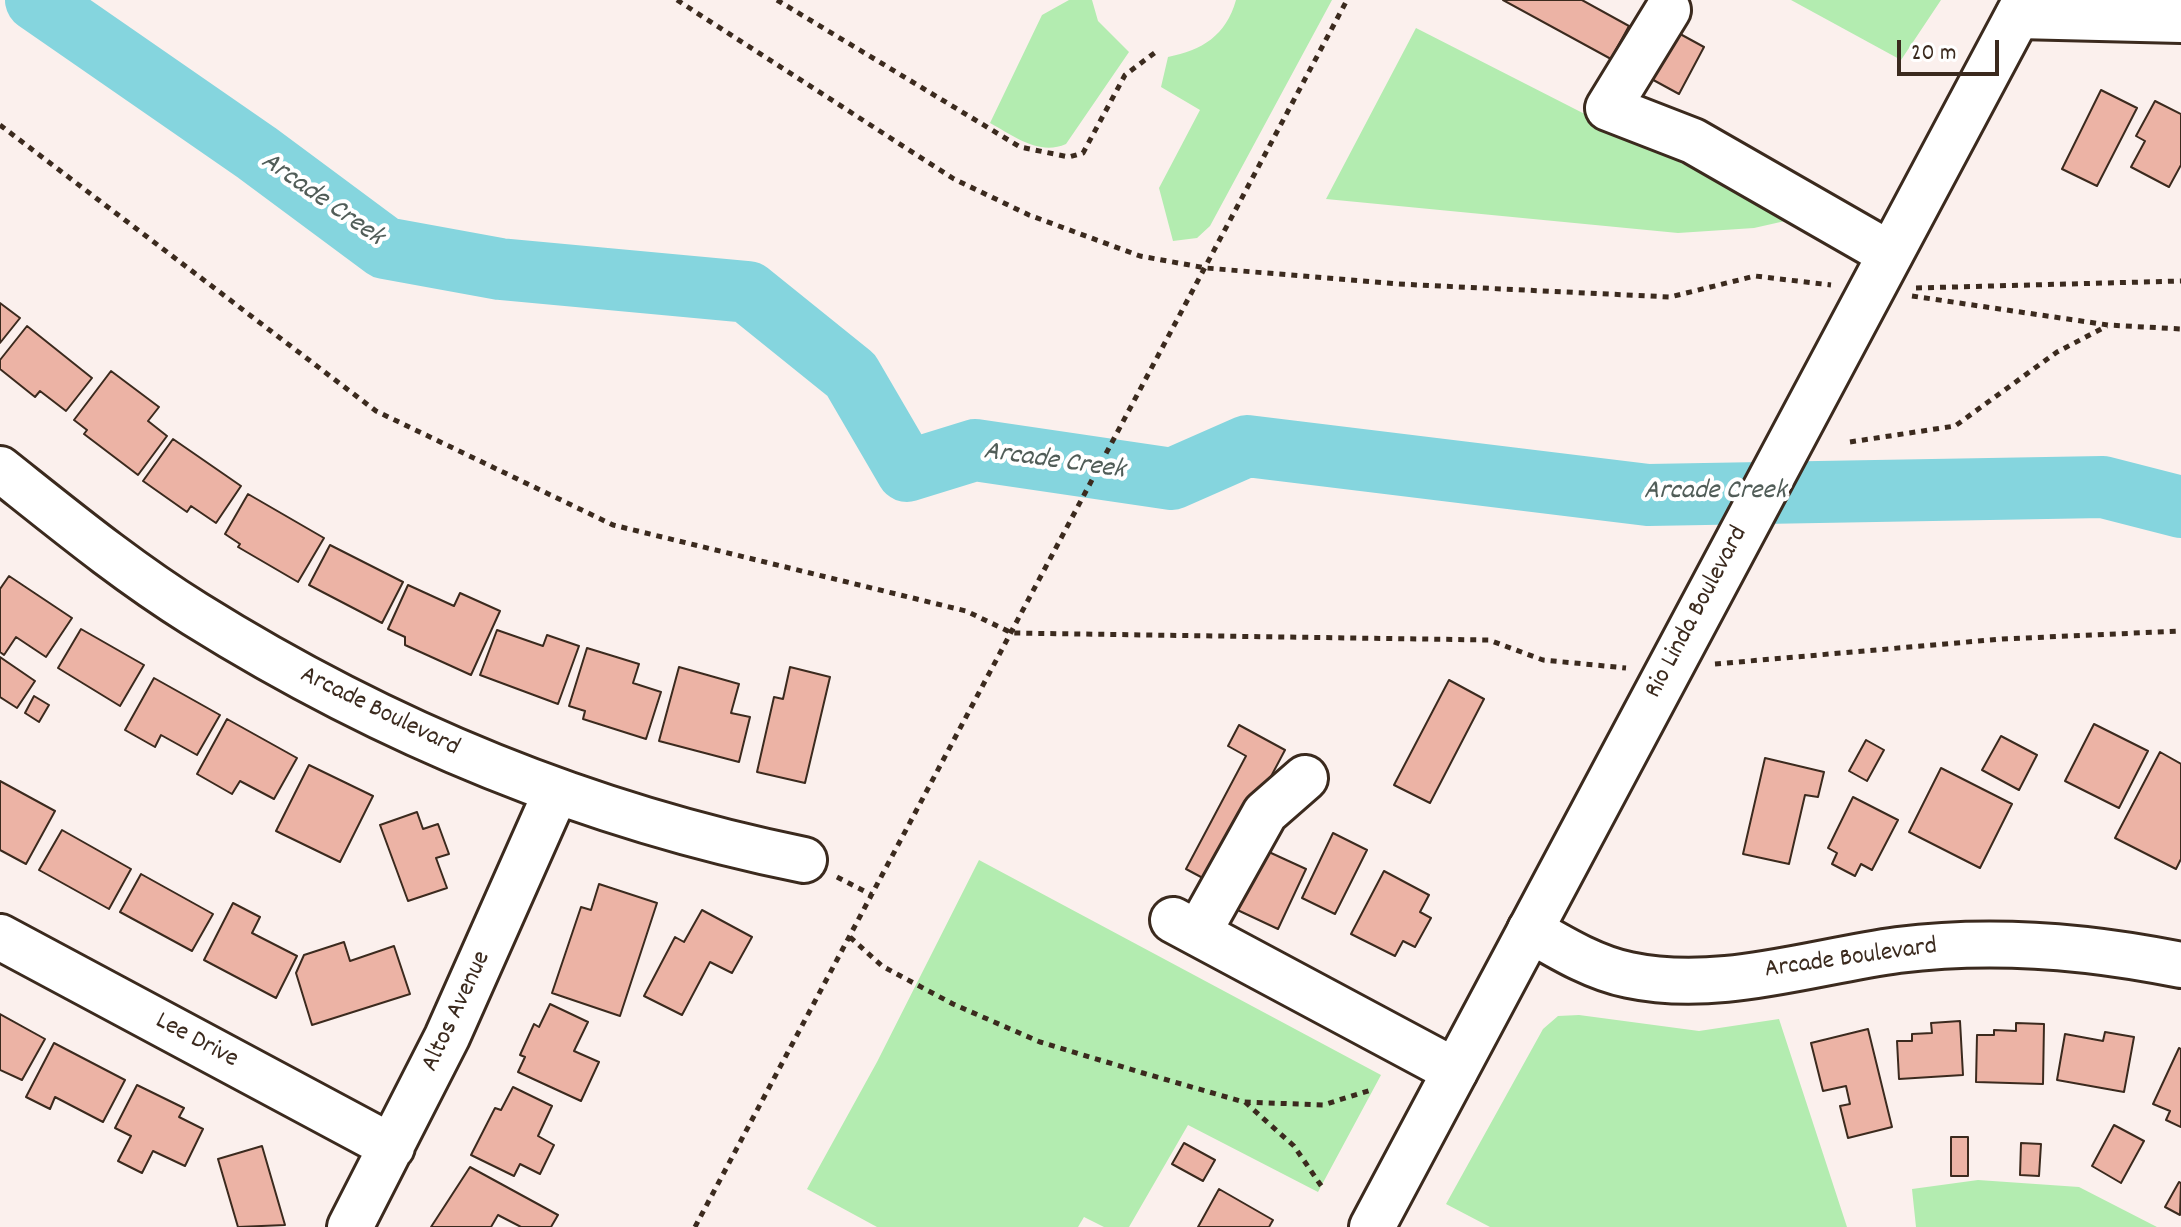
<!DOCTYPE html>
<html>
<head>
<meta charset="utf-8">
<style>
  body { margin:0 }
  #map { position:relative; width:2181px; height:1227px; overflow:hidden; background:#fbf0ed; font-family:Dekko,sans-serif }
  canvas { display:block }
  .scale { position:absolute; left:1897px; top:40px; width:102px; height:36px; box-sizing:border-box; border:4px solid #3b2a1e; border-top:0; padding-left:10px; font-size:24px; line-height:28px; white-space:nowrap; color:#3b2a1e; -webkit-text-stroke:6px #fff; paint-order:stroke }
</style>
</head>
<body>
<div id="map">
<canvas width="2181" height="1227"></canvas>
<div class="scale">20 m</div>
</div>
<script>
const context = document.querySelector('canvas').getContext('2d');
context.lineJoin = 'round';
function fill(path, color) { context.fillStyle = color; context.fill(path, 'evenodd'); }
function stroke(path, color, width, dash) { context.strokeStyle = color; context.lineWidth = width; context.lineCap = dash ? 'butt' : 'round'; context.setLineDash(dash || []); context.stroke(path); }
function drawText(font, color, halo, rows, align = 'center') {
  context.font = font + ' Dekko,sans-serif'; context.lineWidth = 8; context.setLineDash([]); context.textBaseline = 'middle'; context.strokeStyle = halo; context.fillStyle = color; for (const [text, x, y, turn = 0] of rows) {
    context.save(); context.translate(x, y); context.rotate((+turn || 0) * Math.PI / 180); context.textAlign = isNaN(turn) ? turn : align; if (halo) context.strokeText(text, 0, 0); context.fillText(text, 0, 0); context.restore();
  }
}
const green = new Path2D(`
  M1069 0H1092L1098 21 1129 52 1066 144C1039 156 1014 136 990 123L1042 15Z
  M1236 0H1332L1210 226 1197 238 1173 241 1159 188 1200 110 1161 87 1168 57C1202 50 1226 36 1236 0Z
  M1791 0H1941L1901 60Z
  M1416 28 1777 212 1785 221 1754 228 1678 233 1326 199Z
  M979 860 1381 1075 1318 1192 1188 1125 1129 1227H1104L1084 1217 1078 1227H877L807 1189 877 1062Z
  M1579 1015 1699 1031 1779 1019 1847 1227H1490L1446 1204 1543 1029 1558 1016Z
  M1978 1180 2079 1187 2157 1227H1916L1912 1189Z`);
const river = new Path2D(`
  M36 0 257 153 385 248 500 269 748 292 851 375 907 471 975 450 1172 479 1247 446 1648 495 2103 487 2181 507`);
const building = new Path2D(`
  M1503 0H1582L1629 26 1611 59Z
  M1671 29 1704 47 1679 94 1646 76Z
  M2101 90 2137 108 2097 186 2062 169Z
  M2155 101 2181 114V165L2169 187 2131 167 2145 141 2136 136Z
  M0 303 20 318 0 343Z
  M27 326 92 378 66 411 40 391 35 397 0 369V360Z
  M111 371 159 407 148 421 167 436 138 475 84 434 87 430 74 420Z
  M173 439 241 486 216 523 191 506 187 512 143 481Z
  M248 494 324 538 298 582 238 547 240 544 225 534Z
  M330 545 403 582 382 623 309 585Z
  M9 576 72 618 46 657 16 637 4 655 0 652V589Z
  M408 585 454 606 460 593 500 611 471 675 405 645V637L388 629Z
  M81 629 144 665 120 706 58 668Z
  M497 630 543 646 547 635 579 646 558 704 480 675Z
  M587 648 639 664 633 683 661 692 646 739 583 719 585 711 569 706Z
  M0 657 35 681 17 708 0 697Z
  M679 667 739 684 731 713 750 717 739 762 659 741Z
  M790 667 830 677 805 783 757 772 774 697 783 699Z
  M154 678 220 715 197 755 161 735 155 747 125 730Z
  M1449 680 1484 699 1430 803 1394 785Z
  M34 696 49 705 39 722 25 713Z
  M227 719 297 758 274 799 240 781 232 794 197 774Z
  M2094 724 2148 751 2119 808 2065 781Z
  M1239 725 1285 750 1214 884 1186 869 1246 756 1228 746Z
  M2001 736 2037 755 2019 790 1982 770Z
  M1866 740 1884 750 1867 781 1849 771Z
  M2160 752 2181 764V859L2176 869 2115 838Z
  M1765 758 1824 772 1818 797 1805 795 1789 864 1743 854Z
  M309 765 373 796 340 862 276 831Z
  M1941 768 2012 804 1980 868 1909 832Z
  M0 781 55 811 26 864 0 850Z
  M1853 797 1898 820 1872 870 1861 864 1855 876 1832 864 1837 853 1828 848Z
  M417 812 423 829 438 824 449 854 436 858 447 888 408 901 380 825Z
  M62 830 131 869 109 909 39 870Z
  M1333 833 1367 850 1335 914 1302 898Z
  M1258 847 1306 869 1278 929 1231 907Z
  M1384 871 1429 895 1420 912 1431 918 1415 947 1403 941 1395 956 1351 934Z
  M141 874 213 914 192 951 120 912Z
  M599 884 657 903 620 1016 552 993 581 907 591 910Z
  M233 903 260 917 252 933 297 956 276 998 204 960Z
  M702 910 752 937 732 973 710 962 682 1015 644 996 675 937 684 942Z
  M344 942 350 961 394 946 410 994 312 1025 296 973 304 955Z
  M550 1004 588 1022 574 1051 599 1062 581 1101 518 1072 525 1057 520 1055 534 1024 539 1027Z
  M0 1014 45 1039 22 1080 0 1070Z
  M1960 1021 1963 1075 1899 1079 1897 1041H1912V1034L1932 1033 1931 1023Z
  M2016 1023 2044 1024 2043 1084 1976 1082 1977 1035H1994V1030L2016 1031Z
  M1868 1029 1892 1127 1848 1138 1840 1106 1850 1104 1846 1086 1823 1091 1811 1043Z
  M2105 1032 2134 1037 2124 1092 2057 1080 2065 1034 2103 1041Z
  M54 1043 125 1080 103 1122 55 1097 50 1109 26 1097Z
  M2179 1048 2181 1049V1127L2166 1120 2170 1111 2153 1104Z
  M137 1085 184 1108 179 1117 203 1129 185 1166 153 1151 142 1173 118 1161 131 1136 115 1128Z
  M513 1087 552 1106 538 1136 554 1145 540 1174 520 1164 514 1176 471 1155 495 1108 501 1110Z
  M2114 1125 2144 1141 2121 1183 2092 1166Z
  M1951 1137H1968V1176H1951Z
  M1184 1143 1215 1160 1203 1181 1172 1164Z
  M2021 1143 2041 1144 2039 1176 2020 1175Z
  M262 1146 285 1225 238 1227 218 1159Z
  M470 1167 558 1215 551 1227H521L498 1215 491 1227H431Z
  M2179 1182 2181 1183 2180 1215 2165 1207Z
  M1219 1189 1273 1220 1269 1227H1198Z`);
const path = new Path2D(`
  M677 0 954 179 1029 215 1140 256 1206 268 1398 284 1670 297 1755 276 1831 285
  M777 0 1020 147 1069 157 1083 153 1125 75 1157 51
  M0 125 376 411 613 525 966 611 1012 633 1489 640 1543 660 1626 668
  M1916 288 2181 281
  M1912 296 2108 325 2181 329
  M1850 442 1955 426 2057 352 2107 326
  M1715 664 2002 639 2181 631
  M837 877 872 895
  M850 937 882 966 953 1004 1040 1042 1143 1073 1244 1102 1323 1105 1371 1090
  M1245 1102 1294 1146 1322 1187
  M695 1227 1347 0`);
const minor = new Path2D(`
  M1668 10 1608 108 1693 141 1890 254
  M2018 16 2181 20
  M0 469C63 519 126 571 195 614 382 731 587 816 804 860
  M1173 920 1455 1071
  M1530 930C1561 948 1594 968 1629 975 1718 994 1810 962 1898 950 1993 938 2088 946 2181 965
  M1198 933 1265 813 1305 778
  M0 937 392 1147
  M350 1227 447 1037 556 792`);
const major = new Path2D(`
  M1372 1227 2026 0`);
const streetNames = [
  ["Rio Linda Boulevard",1698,613,-62],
  ["Arcade Boulevard",379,713,26],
  ["Arcade Boulevard",1851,960,-8],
  ["Altos Avenue",458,1012,-65],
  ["Lee Drive",196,1042,28]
];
const waterNames = [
  ["Arcade Creek",321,201,35],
  ["Arcade Creek",1054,463,8],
  ["Arcade Creek",1715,493]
];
fill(green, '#b3ecb0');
stroke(river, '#85d5de', 62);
fill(building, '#ecb3a5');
stroke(building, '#3b2a1e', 2);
stroke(minor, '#3b2a1e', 50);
stroke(major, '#3b2a1e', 50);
stroke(path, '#3b2a1e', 5, [6, 6]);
stroke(minor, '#fff', 44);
stroke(major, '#fff', 44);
drawText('26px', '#3b2a1e', '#fff', streetNames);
drawText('italic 28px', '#515d58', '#fff', waterNames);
</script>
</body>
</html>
